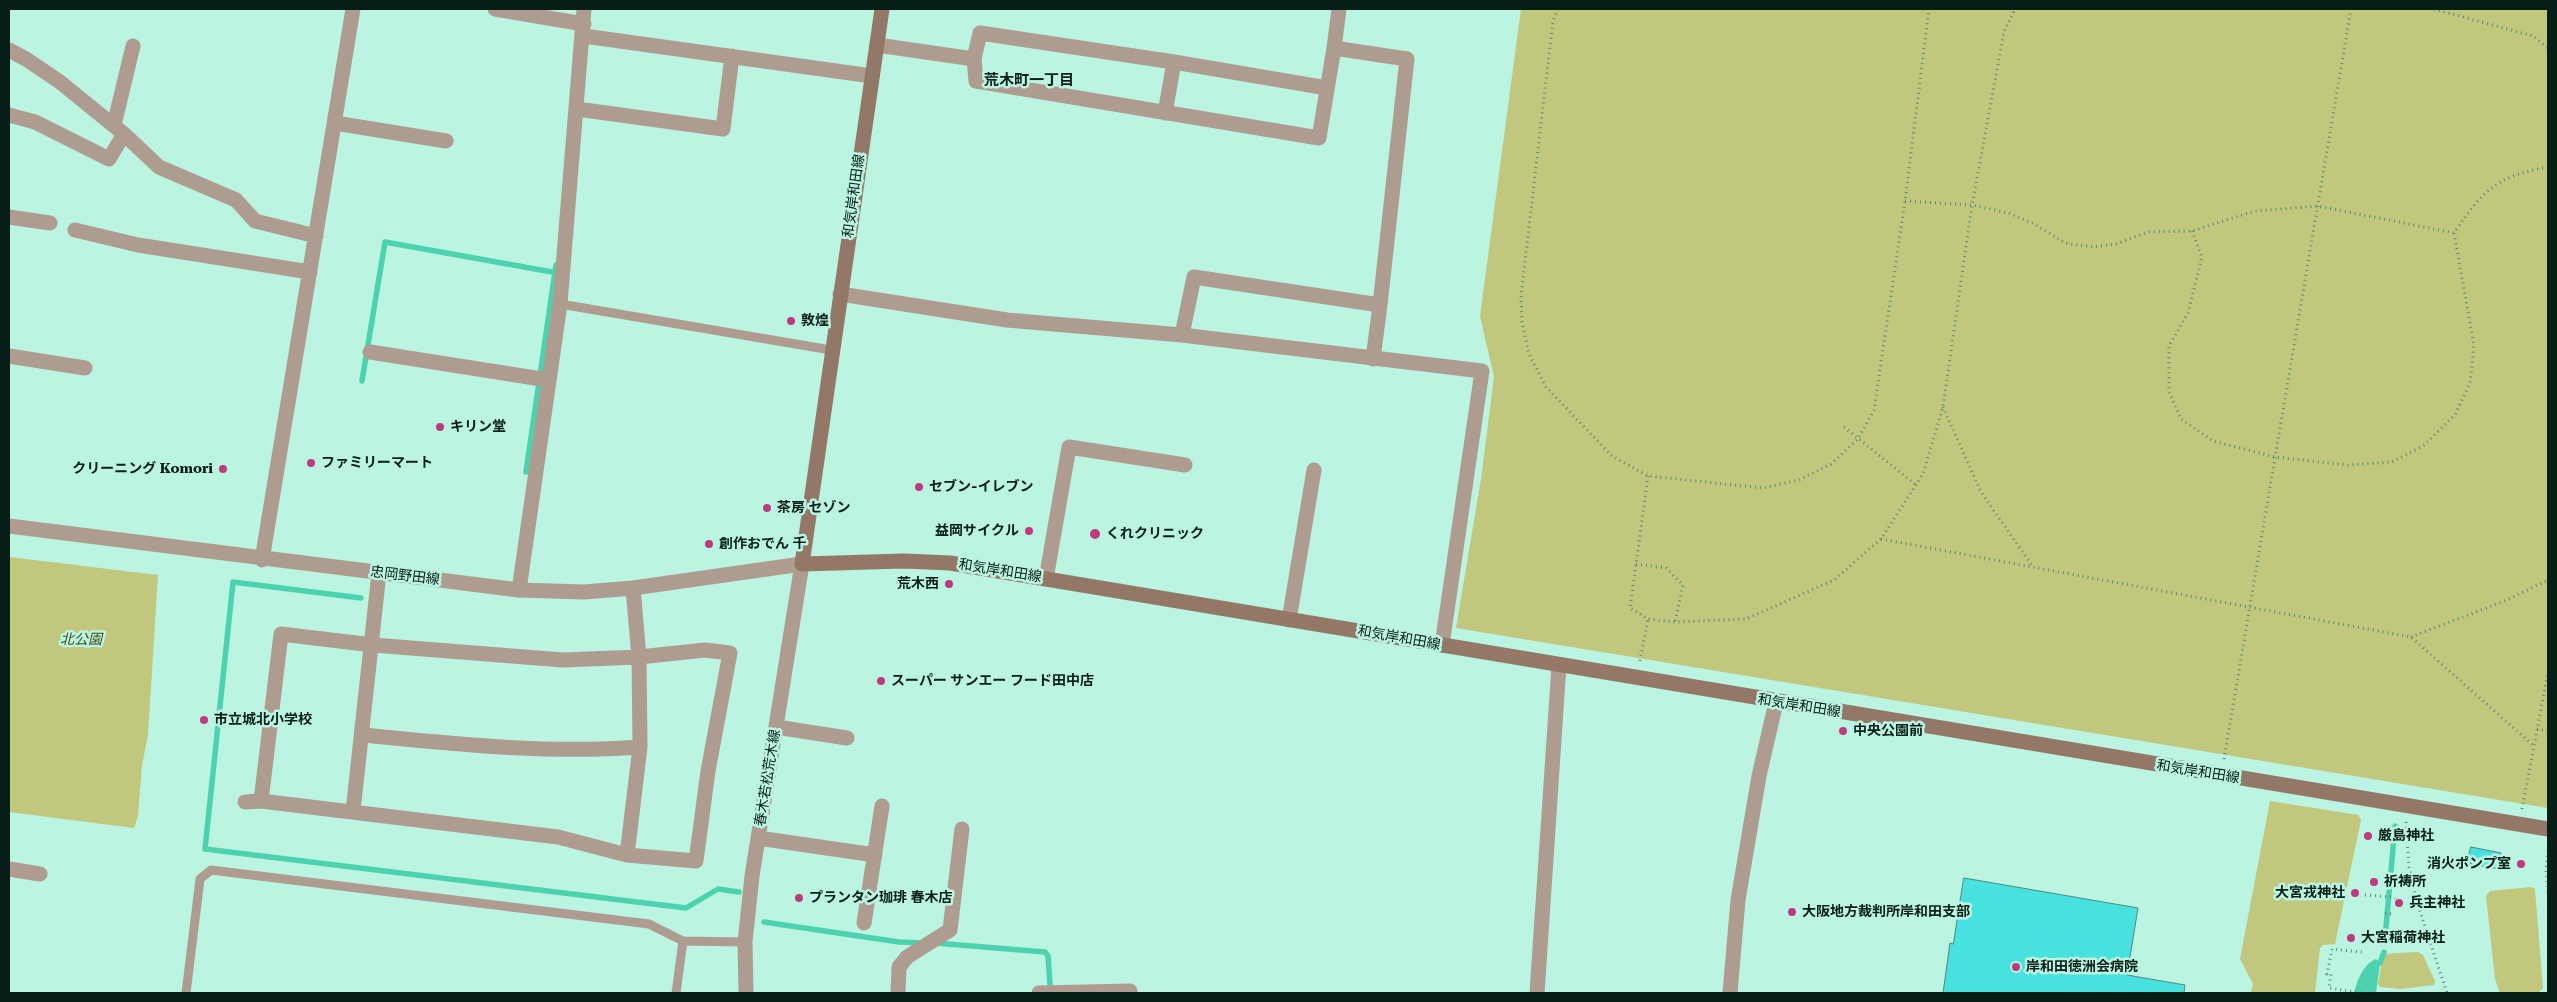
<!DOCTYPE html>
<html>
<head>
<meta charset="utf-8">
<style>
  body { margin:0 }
  #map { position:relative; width:2557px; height:1002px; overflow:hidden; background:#bbf4e1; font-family:"Roboto Serif",serif }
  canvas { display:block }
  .frame { position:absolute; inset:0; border:10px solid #071e18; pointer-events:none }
</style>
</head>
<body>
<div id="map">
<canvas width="2557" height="1002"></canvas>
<div class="frame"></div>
</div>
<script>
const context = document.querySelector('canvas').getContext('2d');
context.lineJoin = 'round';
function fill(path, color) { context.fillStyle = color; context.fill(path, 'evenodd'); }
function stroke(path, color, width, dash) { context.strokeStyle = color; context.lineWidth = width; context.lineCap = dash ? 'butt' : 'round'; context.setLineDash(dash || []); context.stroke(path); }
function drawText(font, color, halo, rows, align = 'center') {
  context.font = font + ' "Roboto Serif","Noto Sans JP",serif'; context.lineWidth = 5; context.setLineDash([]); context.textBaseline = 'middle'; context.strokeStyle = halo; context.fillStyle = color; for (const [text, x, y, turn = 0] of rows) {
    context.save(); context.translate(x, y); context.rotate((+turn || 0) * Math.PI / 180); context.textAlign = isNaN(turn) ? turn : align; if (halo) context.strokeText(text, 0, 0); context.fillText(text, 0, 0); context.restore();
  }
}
const green = new Path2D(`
  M1521 9H2548V808L1456 628 1481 479 1494 377 1480 316Z
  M9 557 158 575 148 735 142 765 138 816 134 828 9 812Z
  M2270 801 2358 815 2361 820 2335 944 2323 945 2320 948 2315 993H2251L2253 984 2240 959Z
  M2531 887 2535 889 2543 988 2538 993H2500L2495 979 2486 896 2490 891Z
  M2418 952 2423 955 2435 981 2434 985 2400 989 2380 987 2378 984 2383 954Z`);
const water = new Path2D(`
  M2376 959 2380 963 2376 993H2354C2357 981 2363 964 2376 959Z`);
const stream = new Path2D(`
  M362 381 385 242 552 272
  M526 472 556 265
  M361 598 233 582 205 849 686 908 718 889 739 892
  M764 922 899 942 923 943
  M2385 938 2395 826
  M935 943 1045 952 1048 956 1050 985
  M2380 963 2384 952`);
const building = new Path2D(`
  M2471 847 2501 853 2498 869 2467 863Z
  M1964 878 2138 908 2127 975 2185 985 2184 993H1943L1950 943 1953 944Z`);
const path = new Path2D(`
  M1558 9 1553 21 1521 296 1522 322 1529 354 1546 387 1612 456 1648 476 1763 488 1799 480 1831 464 1858 439 1874 410 1905 201 1929 9
  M2434 9 2533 36 2548 48
  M1905 201 1972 205 2009 213 2034 224 2065 243 2093 247 2116 244 2148 232 2192 231 2255 211 2318 206 2454 233
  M2192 231 2202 257 2188 313 2169 346V392L2181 419 2213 441 2275 457 2348 465 2392 462 2423 446 2455 415 2470 383 2474 345 2454 233C2483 190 2497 176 2548 167
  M1943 407 1981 492 2033 567
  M1844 427 1916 485
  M1648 476 1630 608 1648 619 1675 622 1746 619 1834 580 1881 539 1923 474 1943 407 1972 205 2004 32 2015 9
  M1881 539 2411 637 2534 746
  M1636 564 1666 568 1683 585 1675 622
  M2411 637 2507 600 2548 580
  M1640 661 1648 619
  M2537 729 2548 731
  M2224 759 2351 9
  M2522 809 2548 672
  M2406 822 2409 867 2418 905 2447 993
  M2372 836 2407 841
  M2548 851 2546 869 2548 894
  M2365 895 2392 897 2404 904 2418 905
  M2385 913 2392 914
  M2381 944 2430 942
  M2361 993 2329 988 2331 974H2327L2332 949 2362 952`);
const service = new Path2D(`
  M560 304 831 350
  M186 993 200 879 211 870 649 924 683 941 745 942
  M676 993 683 941`);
const minor = new Path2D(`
  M495 9 584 24
  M1339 9 1334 48 1407 59 1380 305
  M584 36 872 76
  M877 45 974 59
  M9 50 26 59 60 82 124 134 159 167 236 200 255 221 316 236
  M1327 88 1174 62 980 33 974 59 976 81 1319 138 1334 48
  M577 109 723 129 732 56
  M1165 113 1174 62
  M9 115 35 122 109 159 124 134
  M335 123 446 141
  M114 125 133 46
  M9 217 50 223
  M75 230 138 245 310 272
  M840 294 1007 320 1182 335 1482 371 1442 645
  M1182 335 1194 277 1380 305 1373 359
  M370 352 548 380
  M9 356 85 368
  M262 560 353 9
  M1046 579 1069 447 1185 465
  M519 590 560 304 584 9
  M1289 620 1314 470
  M776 727 847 738
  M363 735C455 744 547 754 640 747
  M245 802 261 801 558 837 627 855 696 861 708 771 730 653 705 650 639 657 563 660 373 645 281 634 261 801
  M353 811 379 573
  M758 838 875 855
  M627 855 640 747 639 657 633 588
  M9 869 40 874
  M864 923 882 806
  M746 993 745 942 752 876 802 564
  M898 993 899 967 907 957 950 930 962 829
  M1039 993 1130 991`);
const tertiary = new Path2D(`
  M9 526 519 590 584 592 633 588 802 564
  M1537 993 1559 665
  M1730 993 1738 900 1759 776 1776 702`);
const secondary = new Path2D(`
  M882 9 802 564 904 561 950 563 2548 829`);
const markers = [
  [791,321,5,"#be397e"],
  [440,427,5,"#be397e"],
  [311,463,5,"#be397e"],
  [223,469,5,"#be397e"],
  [919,487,5,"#be397e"],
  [767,508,5,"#be397e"],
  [1029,531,5,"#be397e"],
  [1095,534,6,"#be397e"],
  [709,544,5,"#be397e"],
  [949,584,5,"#be397e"],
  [881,681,5,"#be397e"],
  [204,720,5,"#be397e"],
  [1843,731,5,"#be397e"],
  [2368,836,5,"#be397e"],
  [2521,864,5,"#be397e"],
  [2374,882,5,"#be397e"],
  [2355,893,5,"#be397e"],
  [799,898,5,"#be397e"],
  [2399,903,5,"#be397e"],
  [1792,912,5,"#be397e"],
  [2351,938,5,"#be397e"],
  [2016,967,5,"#be397e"]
];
const streetNames = [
  ["和気岸和田線",854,196,-82],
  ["和気岸和田線",1000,571,9],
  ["忠岡野田線",405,576,7],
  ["和気岸和田線",1399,638,10],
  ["和気岸和田線",1799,706,9],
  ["和気岸和田線",2198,772,9],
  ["春木若松荒木線",768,778,-81]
];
const poiNames = [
  ["敦煌",801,321],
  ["キリン堂",450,427],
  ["ファミリーマート",321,463],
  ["クリーニング Komori",213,469,"right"],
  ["セブン-イレブン",929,487],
  ["茶房 セゾン",777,508],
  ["益岡サイクル",1019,531,"right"],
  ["くれクリニック",1106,534],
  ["創作おでん 千",719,544],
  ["荒木西",939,584,"right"],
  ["スーパー サンエー フード田中店",891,681],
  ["市立城北小学校",214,720],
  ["中央公園前",1853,731],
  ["厳島神社",2378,836],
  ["消火ポンプ室",2511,864,"right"],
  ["祈祷所",2384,882],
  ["大宮戎神社",2345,893,"right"],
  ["プランタン珈琲 春木店",809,898],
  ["兵主神社",2409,903],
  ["大阪地方裁判所岸和田支部",1802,912],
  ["大宮稲荷神社",2361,938],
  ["岸和田徳洲会病院",2026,967]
];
const parkNames = [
  ["北公園",81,640]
];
const neighbourhoodNames = [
  ["荒木町一丁目",1029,81]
];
fill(green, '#c1c77d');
fill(water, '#4dd2b0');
stroke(stream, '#4dd2b0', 5.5);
fill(building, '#47e2de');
stroke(building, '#4c8987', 1);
stroke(path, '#5f877a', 3, [1, 4]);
stroke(service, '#af9c90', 9);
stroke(minor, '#af9c90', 15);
stroke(tertiary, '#af9c90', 15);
stroke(secondary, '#947867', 15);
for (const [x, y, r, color] of markers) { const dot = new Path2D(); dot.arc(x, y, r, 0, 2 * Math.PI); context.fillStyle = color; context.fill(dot); stroke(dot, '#bbf4e1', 2); }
drawText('14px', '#071e18', '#bbf4e1', streetNames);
drawText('bold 14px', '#071e18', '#bbf4e1', poiNames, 'left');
drawText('italic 14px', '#464911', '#bbf4e1', parkNames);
drawText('bold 15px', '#071e18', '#bbf4e1', neighbourhoodNames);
</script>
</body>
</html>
